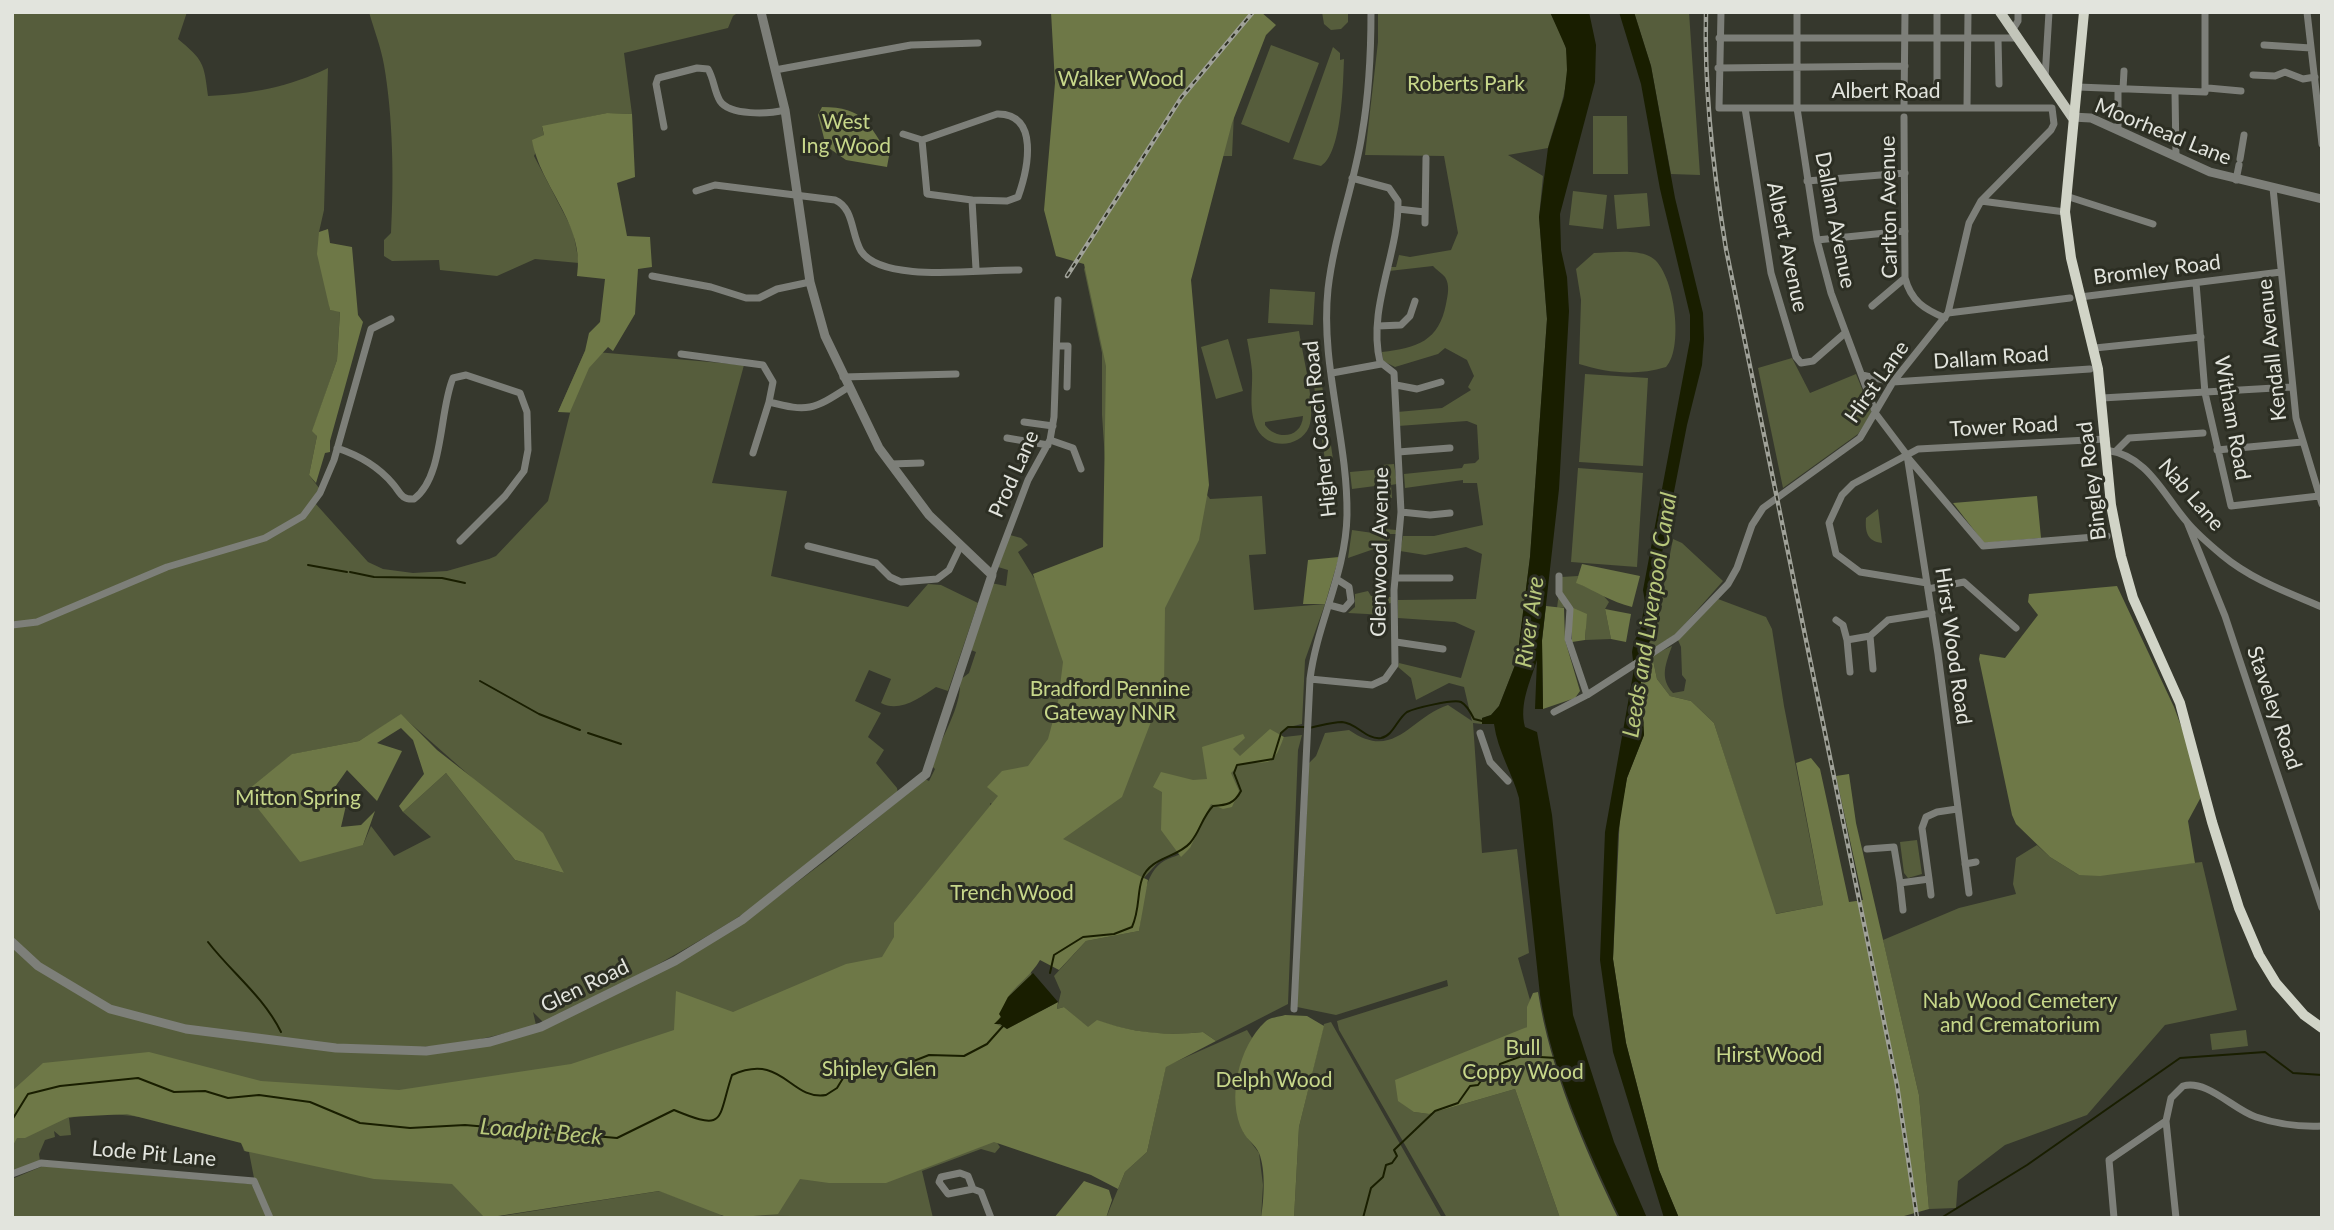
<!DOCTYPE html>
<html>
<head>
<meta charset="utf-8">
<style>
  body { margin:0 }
  #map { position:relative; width:2334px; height:1230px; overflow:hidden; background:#36382d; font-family:Lato,sans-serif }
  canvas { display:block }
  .frame { position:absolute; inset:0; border:14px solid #e2e4dd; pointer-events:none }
</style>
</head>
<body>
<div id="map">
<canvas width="2334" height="1230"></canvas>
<div class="frame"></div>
</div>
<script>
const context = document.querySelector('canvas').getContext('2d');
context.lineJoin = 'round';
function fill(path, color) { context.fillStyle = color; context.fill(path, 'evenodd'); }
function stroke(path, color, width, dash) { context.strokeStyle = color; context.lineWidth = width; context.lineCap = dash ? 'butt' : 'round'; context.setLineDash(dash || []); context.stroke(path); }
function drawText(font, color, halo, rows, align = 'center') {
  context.font = font + ' Lato,sans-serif'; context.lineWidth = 6; context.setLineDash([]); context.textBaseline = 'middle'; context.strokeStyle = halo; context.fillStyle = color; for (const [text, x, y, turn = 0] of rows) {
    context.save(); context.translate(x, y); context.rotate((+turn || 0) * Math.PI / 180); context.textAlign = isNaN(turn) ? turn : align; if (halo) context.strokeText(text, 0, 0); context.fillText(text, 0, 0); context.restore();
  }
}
const green = new Path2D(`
  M12 12H187L178 39C203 60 204 62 208 96 250 94 290 87 328 68L324 210 319 232 330 310 340 311 337 360 314 427 317 436 309 475 319 488 310 504 315 503 368 562 383 569 413 573 447 571 489 559 496 556 548 501 570 413 558 412 585 351 744 365 712 483 787 491 771 576 908 607 928 584 941 585 978 603 948 691 936 687C920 698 899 713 881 703L891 679 869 670 855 701 881 713 868 737 884 750 876 763 897 788 898 794C845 838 791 884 732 921 671 959 608 992 543 1022L533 1012 536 1025C497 1036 460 1045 420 1047 345 1051 268 1038 194 1033L430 1053 528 1034 746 921 829 858 925 779 929 781 935 769 932 766C940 738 962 708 960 680L969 673 976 652 971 650 991 583 1006 586 1008 570 998 567 1010 535 1021 538 1028 545 1018 552 1034 578 1111 547 1102 415V353L1084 269 1121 205 1234 113 1232 156H1222L1189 285 1204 491 1210 499 1262 496 1266 554 1249 555 1254 610 1325 604 1305 660 1302 724 1289 727 1282 733 1279 747 1284 737 1302 735 1298 750 1288 1004 1216 1041 1203 1032C1165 1036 1134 1033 1098 1021L1088 1028 1064 1007 1057 1009 1061 992 1054 976 1086 941 1139 931C1143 910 1142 878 1161 863 1170 856 1180 857 1190 848L1161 859 1142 880 990 803 1052 1059 996 1141 1000 1147 995 1153 981 1149 922 1171 933 1218 720 1215 729 1218H489L660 1191 690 1202 677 1186 485 1218H273L254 1178 249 1152 244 1151 241 1142C186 1128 127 1105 69 1118L71 1135 60 1136 54 1131 55 1137 45 1140 39 1154 40 1161 12 1172ZM401 715 470 776 564 873 515 860 446 773 403 812 431 837 394 856 371 826 363 845 245 792 293 754 359 741Z
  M369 12H739L733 16 728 28 624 53 632 114 607 113 542 127 544 135 534 156 573 231 579 263 535 259 497 276 440 270 439 260 392 261 384 256V240L391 233C394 180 393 117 384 65 381 47 374 30 369 12Z
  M1322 12H1348V22L1341 29 1331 30 1324 24Z
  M1378 12H1550C1555 24 1563 36 1566 49 1573 83 1556 116 1548 148L1508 155 1543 176 1539 217 1547 319 1530 557 1517 660 1499 706 1491 715 1482 718V724L1473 723 1482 853 1517 849 1529 953 1518 958 1530 1000 1527 1027 1414 1112 1429 1114 1515 1089 1560 1218H1447L1339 1030 1337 1021 1448 986 1447 980 1336 1015 1297 1007 1309 763 1316 756 1325 733 1349 730C1395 762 1410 717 1448 705L1472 721 1464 687 1449 683 1416 700 1411 678 1398 667 1399 663 1461 678 1475 631 1455 622 1398 618V600L1476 599 1482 554 1466 547 1425 555 1400 551 1403 536H1434L1483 525 1477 483H1463V480L1405 488 1404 474 1462 468 1464 464 1475 463 1479 459 1477 425 1467 421 1398 426 1397 412 1442 408 1471 390 1468 387 1474 376 1467 360 1445 348 1438 354 1395 367 1383 361 1382 352C1417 348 1439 341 1446 304 1448 294 1450 285 1445 277 1442 273 1436 270 1433 266L1389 271 1390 267H1396L1399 255 1410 257 1451 250 1458 233 1444 156 1365 155 1378 42Z
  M1634 12H1689L1700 175 1671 174 1651 66Z
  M1271 45 1319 63 1289 143 1241 124Z
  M1333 47 1340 53V60L1344 59C1343 84 1342 153 1321 166L1293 159Z
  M1593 116H1627L1628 174H1593Z
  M1573 191 1607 195 1603 229 1569 225Z
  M1647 193 1650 226 1617 229 1614 195Z
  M1594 253C1611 253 1633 249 1649 256 1674 266 1685 348 1666 367 1636 376 1608 373 1579 364L1581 300 1576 269Z
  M1270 289 1315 292 1313 325 1268 323Z
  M1299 331C1302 353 1317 409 1309 427 1300 448 1268 450 1257 429 1248 410 1253 390 1252 371 1251 360 1249 350 1247 339ZM1303 416C1302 438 1277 441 1265 425V422Z
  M1228 339 1243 391 1216 399 1201 347Z
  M1792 358 1810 393 1856 374 1872 413 1858 434 1783 488 1758 368Z
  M1319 365 1333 459 1325 460 1311 366Z
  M1585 374 1648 378 1643 466 1579 462Z
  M1394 464 1397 484 1391 485 1392 498H1385L1383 485 1352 489 1350 472 1383 469 1382 465Z
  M1578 468 1643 473 1637 567 1571 562Z
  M1878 509 1882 543C1867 541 1865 532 1866 518Z
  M1374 528 1396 530V534H1390L1389 550 1374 549 1348 558 1352 530 1373 533Z
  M1673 539 1682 543 1723 581 1676 634 1641 657 1654 635Z
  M1578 576 1577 583 1602 594 1609 602 1605 609 1611 639 1585 640 1586 630 1571 607 1557 608 1561 577Z
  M1368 591 1371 596 1391 597V603L1386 604V615L1348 613 1355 607V594Z
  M1718 599 1766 617 1772 629 1784 706 1823 905 1775 914 1714 723 1691 701 1670 696 1657 679 1653 660 1649 657 1672 646C1666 663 1659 678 1673 693L1684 691 1686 680 1682 675 1681 647 1678 640Z
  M1917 840 1922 874 1908 878 1904 873 1900 842Z
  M2037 845 2050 857 2079 875 2202 862 2237 1010 2165 1025 2087 1115 2005 1145 1958 1181 1956 1208 1929 1209 1919 1095 1883 940 1959 908 2016 894 2013 884 2016 858Z
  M1331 1022 1442 1218H1294L1299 1127 1324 1024Z
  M1247 1030 1252 1038 1241 1065 1243 1132 1259 1153 1263 1185 1261 1218H1106L1125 1172 1147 1152 1166 1066Z
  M2246 1030 2248 1046 2212 1050 2210 1034Z
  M43 1166 252 1184 267 1218H12V1179Z`);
const forest = new Path2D(`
  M1051 12H1261L1276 25 1266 35 1232 123 1191 280 1209 485 1199 540 1165 608 1164 688 1122 797 1063 839 1148 880 1139 931 1086 941 1059 970 1040 960C1032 974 1020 982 1010 994 1003 1003 1003 1015 996 1024L1007 1029 1058 1002 1057 1009 1064 1007 1088 1027 1097 1020C1134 1033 1165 1036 1203 1032L1216 1041 1166 1067 1147 1152 1125 1172 1118 1189 1091 1175 994 1142 886 1183H829L800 1179 778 1214 729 1218 659 1191 485 1218 452 1184 374 1179 245 1151 241 1143 127 1114 69 1117 25 1138H17L12 1147V1091L43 1063 149 1052 261 1081 399 1090 571 1064 674 1030 676 991 733 1012 846 964 882 957 894 937V923L998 796 987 787 1002 771 1028 766 1048 739 1058 702 1063 662 1033 574 1103 547 1106 366 1084 264 1056 256 1044 210 1055 83Z
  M822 107C864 107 869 124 889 156L887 167 846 160 826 146 818 115Z
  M607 113 632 114 635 177 617 183 627 236 650 237 652 267 638 269 635 314 613 351 608 347 589 368 570 412H558L585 351 589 333 600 322 605 279 577 276C586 225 540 187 532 140L544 135 542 126Z
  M328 229 330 243 352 247 358 315 363 322 330 441V452L325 453 316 483 309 475 317 436 312 431 337 360 340 312 330 310 317 254 319 232Z
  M2037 496 2041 538 1984 543 1953 503Z
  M1339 557 1325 604H1303L1308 560Z
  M1582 564 1640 576 1632 607C1611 602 1596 591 1576 583Z
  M2117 586 2174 707 2187 742 2201 797 2188 821 2195 863 2100 876 2079 875 2050 857 2016 824 2012 815 1979 659 1980 654 2005 658 2038 615 2028 602 2029 594Z
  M1546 606 1564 608 1565 640 1580 691 1575 698 1543 709 1542 641Z
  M1571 607 1587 614 1585 640 1572 642Z
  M1605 609 1631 614 1626 642 1611 639Z
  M1649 657 1653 660 1657 679 1670 696 1691 701 1714 723 1776 914 1823 905 1796 763 1811 758 1820 769 1849 902 1863 900 1836 776 1849 774 1856 823 1919 1095 1929 1209 1897 1218H1679L1659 1170 1626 1043 1613 959 1620 814 1627 778 1644 735 1640 667V662Z
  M401 714 437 750 543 833 564 873 515 860 446 773 403 812 399 806 424 774 413 740 401 728 377 743 402 751 377 801 347 770 335 787 347 801 341 827 361 825 375 811 363 845 300 862 245 792 292 754 359 741Z
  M1270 729 1284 737C1270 774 1269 757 1239 765L1231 773 1239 791 1232 807 1223 809 1211 804 1190 848 1181 857 1161 830 1162 792 1153 787 1161 772 1193 780 1207 779 1202 747 1243 734 1245 738 1233 749 1240 756Z
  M1538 992C1550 1070 1584 1147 1618 1218H1560L1515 1089 1429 1114 1414 1112 1398 1101 1395 1080 1527 1027V1007L1533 993Z
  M1285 1015 1307 1016 1324 1026 1299 1127 1294 1218H1261C1264 1200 1266 1170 1259 1153 1256 1145 1247 1140 1243 1132 1226 1099 1239 1046 1265 1022 1270 1017 1279 1017 1285 1015Z
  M1084 1181 1109 1190 1112 1200 1106 1218H1054Z`);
const water = new Path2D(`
  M1550 12H1589L1596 45 1595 82 1560 214 1561 250 1567 277 1569 311 1559 489 1542 640 1543 709H1535L1537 660C1530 682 1519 704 1525 727L1537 732 1552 815 1573 1015 1614 1142 1647 1218H1620C1587 1148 1552 1072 1540 995L1519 798C1512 772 1498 752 1494 724H1482V718L1491 715 1499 706 1517 660 1530 557 1547 319 1539 217 1548 148 1564 97 1567 70 1566 48Z
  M1619 12H1634L1651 66 1675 198 1703 313 1704 339 1702 365 1687 425 1655 589 1661 598 1660 609 1654 635 1645 648 1640 667 1644 735 1627 778 1618 834 1613 959 1626 1043 1659 1170 1679 1218H1664L1613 1052 1600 960 1605 832 1634 669 1632 652 1634 641 1640 631 1645 602 1643 590 1690 340V315L1660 189 1641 84ZM1654 596 1658 600 1652 634 1646 635 1649 603Z
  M1033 973 1058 1002 1007 1029 1000 1024H994L1001 1017 999 1014 1008 997Z`);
const stream = new Path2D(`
  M308 565 347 572
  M350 572 374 577 442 578 465 583
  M480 681 539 714 580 730
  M1309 728C1320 726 1331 722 1342 722 1357 723 1366 740 1381 738 1393 736 1397 719 1407 712 1415 708 1453 699 1461 702 1467 705 1471 713 1474 719L1482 721
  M588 733 621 744
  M208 942C232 973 263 996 281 1032
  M1050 973 1054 955 1083 937 1114 934 1132 927C1140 909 1137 893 1142 879 1150 857 1177 858 1190 843 1200 832 1202 817 1213 806 1227 805 1234 804 1241 791L1234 773 1237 765 1273 759 1281 733 1288 727H1304
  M12 1120 28 1094 60 1086 138 1078 174 1092 205 1091 228 1098 259 1095 310 1102 360 1123 410 1128 465 1125 617 1138 674 1110C727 1132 717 1120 732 1075 783 1052 790 1101 826 1095L837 1088 848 1070 869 1066H901L929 1055 964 1056 987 1044 1003 1026
  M1363 1218 1371 1188 1383 1177 1386 1165 1392 1163 1397 1156 1394 1150 1435 1111 1458 1103 1470 1086 1478 1085 1483 1078H1496L1500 1064 1522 1056 1557 1058
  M1941 1218 2027 1165 2180 1058 2265 1052 2293 1073 2322 1075`);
const minor = new Path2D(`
  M1721 12 1719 108H2052L2054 124 2051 130 1981 201
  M1797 12V108L1817 240 1831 293 1876 414 1907 455 1938 654 1969 893
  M2307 12 2322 144
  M2012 31 2018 21V12
  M1719 38H2017
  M1998 38 1999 84
  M2264 45 2311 48
  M1718 68 1905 66
  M775 70 911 45 978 43
  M2253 75 2275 76 2285 72 2303 79 2315 77
  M2045 78 2049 12
  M1937 84V12
  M2078 87 2205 92V12
  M2208 88 2241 91
  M2118 89V130
  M2123 89 2124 71
  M2175 92 2176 157
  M1745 108 1771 273 1796 357 1801 363 1813 361 1845 333
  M1904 108 1905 12
  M1967 108 1968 12
  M1904 117 1905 278C1911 301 1924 309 1945 318
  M664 127 656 84 658 78 697 68 708 69C714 79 714 91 720 101 730 116 769 114 785 110
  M903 134 922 140
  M2240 159 2244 135
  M2236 180 2239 165
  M1807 181 1905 173
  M2273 188 2296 418 2322 504
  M696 191 715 185 835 200C854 208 851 234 861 251 883 284 981 269 1019 270
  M2066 196 2153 224
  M972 200 927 194 922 140 997 114C1040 113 1028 169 1018 197L1007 201 972 200 976 269
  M1398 209 1425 212
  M1425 223 1426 158
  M1817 240 1905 231
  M652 276 711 287 746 298H759L777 289 810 282
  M2196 283 2205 393 2231 506 2319 496
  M2080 297 2281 272
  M1872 306 1905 278
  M1948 313 2070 298
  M1378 326 1401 325 1410 316 1415 301
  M1057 346H1068L1067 387
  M2095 348 2201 337
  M681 354 763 365 773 382 769 402C808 412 813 410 847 388
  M1332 373 1381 364
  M1862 375 1893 382 2090 369
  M843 377 956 374
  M1396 385 1417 389 1441 382
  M2102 398 2292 387
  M1024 422 1053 426
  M1007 438 1048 445
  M1050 440 1073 448 1081 469
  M337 448C358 455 378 466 393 484 400 492 401 500 414 499 444 477 439 411 453 378L466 375 520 393 527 412 528 450 524 471 505 496 460 541
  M2106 450C2148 456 2162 493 2187 522 2197 534 2210 545 2222 555 2252 580 2287 592 2322 607
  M2217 450 2302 442
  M2116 451 2129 438 2203 433
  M1398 452 1450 448
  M753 453 769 402
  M1909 459 1983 546 2107 536
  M891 464 921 463
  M1401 512 1430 515 1450 513
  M2187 522 2225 616 2322 908
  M808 546 876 563 890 577 901 582 937 579 949 570 961 545
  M992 575 1028 480 1050 440 1054 417 1058 300
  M1559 576V593L1570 609 1568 639 1587 695
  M1395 578H1450
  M1927 583 1860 572 1836 554 1829 523 1842 495 1853 484 1918 449 2106 439
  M1928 589 1964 582 2016 628
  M1329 605 1344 609 1351 601 1349 587 1338 580
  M1836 620 1843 625 1847 640
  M12 625 37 622 167 567 265 538 303 516 320 493 334 460 371 329 391 319
  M1870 636 1873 669
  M1396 642 1443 649
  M1850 672 1847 640 1870 636 1888 620 1932 613
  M1310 679 1372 685 1385 679 1395 665 1394 590 1401 512 1394 373 1380 362C1367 308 1399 254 1398 201L1389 188 1352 178
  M1554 712 1587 695 1677 637 1728 584 1737 568 1752 525 1763 508 1860 438 1893 382 1948 313 1969 223 1981 201 2065 212
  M1480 733 1490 762 1508 781
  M1867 849 1894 847 1900 883
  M1965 864 1976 862
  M1929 879 1931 895
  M1903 910 1900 883 1929 879 1922 828 1926 817 1937 812 1957 809
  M1294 1009 1310 679C1317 623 1346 573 1347 515 1348 440 1320 364 1328 289 1334 236 1354 186 1362 134 1369 94 1371 53 1371 12
  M2166 1121 2176 1218
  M12 1174 41 1163 254 1181 270 1218
  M973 1189 948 1194 939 1182 941 1177 960 1173 968 1176 973 1189 981 1192 991 1218
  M2114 1218 2109 1160 2166 1121 2171 1098 2183 1086C2207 1079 2234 1110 2256 1117 2277 1124 2300 1127 2322 1126`);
const tertiary = new Path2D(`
  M2072 117 2091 118 2210 172 2322 199
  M12 942 38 966 110 1009 186 1029 336 1048 426 1051 490 1042 541 1027 675 961 742 920 926 774 992 575 929 515 879 448 825 336 810 282 785 110 761 12`);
const primary = new Path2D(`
  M2000 12 2072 117`);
const trunk = new Path2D(`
  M2084 12 2065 212 2071 258 2098 369 2111 505 2121 556 2133 598 2180 703 2212 822 2239 908 2259 955 2276 983 2304 1015 2322 1028`);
const rail = new Path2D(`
  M1706 12C1704 92 1713 170 1726 249L1897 1085 1917 1218
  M1067 276 1181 98 1253 12`);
const parkNames = [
  ["Walker Wood",1121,79],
  ["Roberts Park",1466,84],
  ["West",846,122],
  ["Ing Wood",846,146],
  ["Bradford Pennine",1110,689],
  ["Gateway NNR",1110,713],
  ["Mitton Spring",298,798],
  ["Trench Wood",1012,893],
  ["Nab Wood Cemetery",2020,1001],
  ["and Crematorium",2020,1025],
  ["Bull",1523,1048],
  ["Coppy Wood",1523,1072],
  ["Hirst Wood",1769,1055],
  ["Shipley Glen",879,1069],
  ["Delph Wood",1274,1080]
];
const streetNames = [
  ["Albert Road",1886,91],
  ["Moorhead Lane",2163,132,22],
  ["Carlton Avenue",1889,207,-91],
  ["Dallam Avenue",1835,220,79],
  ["Albert Avenue",1787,247,78],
  ["Bromley Road",2157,270,-7],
  ["Kendall Avenue",2272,350,-96],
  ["Dallam Road",1991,358,-4],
  ["Hirst Lane",1877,382,-55],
  ["Witham Road",2232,418,80],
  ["Tower Road",2004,427,-3],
  ["Higher Coach Road",1320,429,-96],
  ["Prod Lane",1014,474,-66],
  ["Bingley Road",2092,481,-97],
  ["Nab Lane",2191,495,49],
  ["Glenwood Avenue",1380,552,-89],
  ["Hirst Wood Road",1953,646,82],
  ["Staveley Road",2274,708,71],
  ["Glen Road",585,986,-26],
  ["Lode Pit Lane",154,1154,5]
];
const waterNames = [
  ["Leeds and Liverpool Canal",1650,615,-81],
  ["River Aire",1530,622,-82],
  ["Loadpit Beck",541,1132,5]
];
fill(green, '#565d3c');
fill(forest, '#6e7847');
fill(water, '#191e00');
stroke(stream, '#191e00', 2);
stroke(minor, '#7d7f79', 7);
stroke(tertiary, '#7d7f79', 9);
stroke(primary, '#c3c6ba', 10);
stroke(trunk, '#d1d4c7', 10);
stroke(rail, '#a0a299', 4.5);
stroke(rail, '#2c2e23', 2, [5]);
drawText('21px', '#c7d78a', '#2c2e23', parkNames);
drawText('21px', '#e2e4dd', '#2c2e23', streetNames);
drawText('italic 23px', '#b8c87b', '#2c2e23', waterNames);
</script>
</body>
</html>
